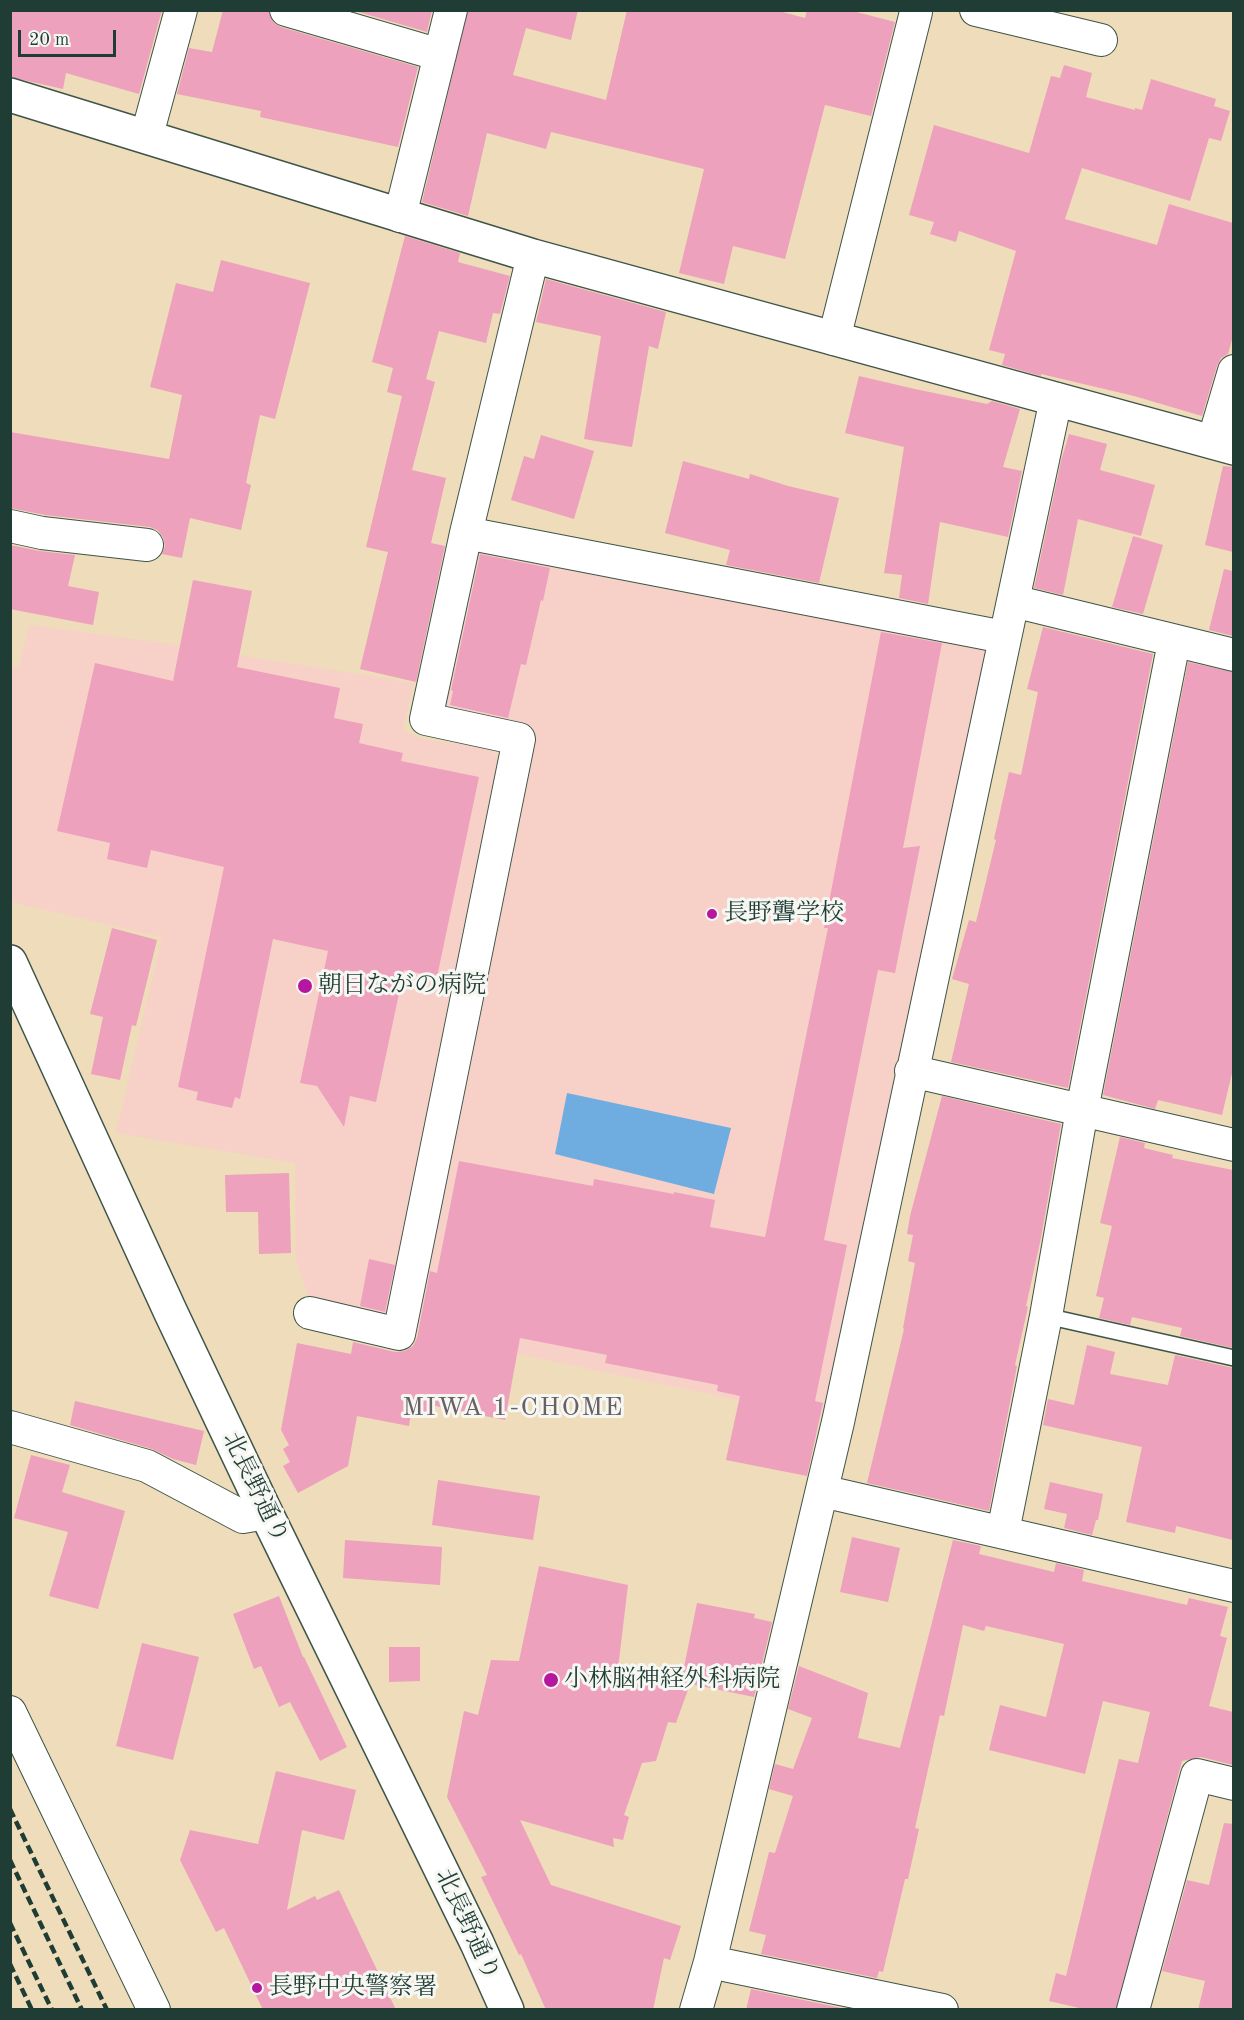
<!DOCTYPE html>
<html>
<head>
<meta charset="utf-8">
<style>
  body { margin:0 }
  #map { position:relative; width:1244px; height:2020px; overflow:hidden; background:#eedcba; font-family:"Old Standard TT",serif }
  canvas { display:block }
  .frame { position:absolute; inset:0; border:12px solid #1f3d34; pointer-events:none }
  .scale { position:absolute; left:18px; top:30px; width:98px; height:27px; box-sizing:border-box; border:3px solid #1f3d34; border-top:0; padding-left:8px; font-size:18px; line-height:21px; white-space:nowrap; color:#1f3d34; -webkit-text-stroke:4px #f6f6f2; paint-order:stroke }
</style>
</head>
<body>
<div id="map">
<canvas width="1244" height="2020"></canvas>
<div class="frame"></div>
<div class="scale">20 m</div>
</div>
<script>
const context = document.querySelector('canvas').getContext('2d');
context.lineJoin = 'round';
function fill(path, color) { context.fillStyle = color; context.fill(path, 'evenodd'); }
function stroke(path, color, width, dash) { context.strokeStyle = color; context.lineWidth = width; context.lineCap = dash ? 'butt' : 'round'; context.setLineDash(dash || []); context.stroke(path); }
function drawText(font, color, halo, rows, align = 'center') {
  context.font = font + ' "Old Standard TT","Noto Serif JP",serif'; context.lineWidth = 6; context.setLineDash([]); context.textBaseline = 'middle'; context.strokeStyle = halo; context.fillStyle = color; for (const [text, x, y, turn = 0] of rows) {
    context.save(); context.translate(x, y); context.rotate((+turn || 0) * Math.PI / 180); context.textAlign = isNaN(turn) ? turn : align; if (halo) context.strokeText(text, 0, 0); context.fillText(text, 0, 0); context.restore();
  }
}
const built = new Path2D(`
  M471 538 991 645 891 1094 825 1418 412 1332 528 735 431 710Z
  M29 625 157 642 414 683 403 730 422 739 489 748 501 761 393 1319 310 1303 296 1259 295 1163 116 1133 162 937 11 902 10 666 19 667Z`);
const water = new Path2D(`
  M567 1093 731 1128 714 1194 555 1154Z`);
const building = new Path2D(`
  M10 10H162L139 94 66 73 63 89 10 77Z
  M223 10H269L273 22 281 27 418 67 398 147 260 117 261 111 177 94 189 48 212 52Z
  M352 10H432L427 32Z
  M468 10H578L571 40 526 28 513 75 606 100 627 10H775L805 18 807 10H849L895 22 871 116 825 105 785 259 733 246 724 284 679 273 704 169 551 132 546 149 487 133 468 216 422 202Z
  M1064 65 1092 73 1086 97 1135 110V108L1142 110 1151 79 1216 99 1214 106 1230 111 1221 141 1209 138 1190 201 1082 168 1065 219 1157 245 1169 204 1233 223V336L1228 354 1221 358 1217 366 1202 416 1134 396 1041 374V376L1002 365 1005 354 989 350 1016 251 959 231 956 242 930 234 934 222 909 215 934 125 1029 153 1051 76 1060 78Z
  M405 236 460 253 458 262 510 276 500 314 493 313 486 343 439 331 426 379 435 382 412 470 446 478 431 543 445 546 416 682 360 669 388 552 366 547 402 396 387 392 393 368 372 362Z
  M221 260 310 283 275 419 260 415 246 483 251 485 241 530 190 518 182 558 162 554 165 546 163 537 157 530 150 527 45 515 10 508V432L169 459 182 395 150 387 176 283 213 292Z
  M546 279 666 312 658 349 649 346 632 447 584 439 601 336 536 322Z
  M859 376 915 389 987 404 992 401 1020 409 1003 467 1022 471 1008 537 940 522 928 604 899 598 902 575 884 573 904 447 845 433Z
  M1069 434 1107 444 1100 470 1155 485 1141 536 1078 519 1063 595 1034 588 1061 461Z
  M541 435 594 451 574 519 511 500 524 456 534 459Z
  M683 461 749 479 750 474 788 486 839 498 819 583 726 565 730 550 665 533Z
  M1223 466 1233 467V552L1205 545Z
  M1133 536 1163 545 1143 614 1112 607Z
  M10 545 40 551 75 555 68 586 99 592 93 625 10 609Z
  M480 554 550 568 543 601 541 600 526 665 521 664 508 718 450 705 453 691 451 690Z
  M1224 569 1233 571V636L1209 630Z
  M193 580 252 591 237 667 340 688 334 718 363 724 359 743 403 753 401 761 479 777 437 977 404 970 376 1102 350 1096 344 1127 317 1086 300 1083 328 951 273 939 240 1099 235 1097 232 1108 196 1100 198 1092 178 1087 224 867 151 850 147 868 107 859 110 843 57 831 95 663 173 681Z
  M1043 627 1153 654 1068 1088 951 1062 969 984 952 979 969 920 976 922 996 840 994 839 1009 772 1021 775 1038 692 1027 689Z
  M881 632 942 643 903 848 920 846 895 973 878 970 824 1240 847 1245 815 1401 823 1403 807 1476 726 1460 740 1396 717 1391 718 1385 605 1363 607 1355 520 1338 505 1420 430 1405 428 1416 411 1413 409 1426 357 1416 348 1466 298 1493 283 1466 290 1462 283 1449 289 1445 281 1430 297 1343 351 1354 353 1342 395 1352 405 1351 413 1346 417 1338 430 1271 437 1273 459 1161 593 1186 594 1179 674 1194V1192L715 1200 710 1227 765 1237 828 928H824Z
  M1188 662 1233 672V1069L1222 1115 1158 1100 1155 1109 1103 1095Z
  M112 928 157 940 136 1026 132 1025 120 1080 91 1074 103 1017 90 1014Z
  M942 1096 1061 1124 1041 1238 1026 1306 1028 1307 1015 1365 1017 1366 989 1511 867 1483 904 1329 903 1328 915 1263 908 1261 913 1235 907 1234 910 1216Z
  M1120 1137 1145 1143 1144 1148 1173 1155 1172 1158 1233 1170V1348L1180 1336 1182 1328 1132 1317 1130 1325 1099 1318 1104 1298 1096 1296 1112 1226 1100 1223Z
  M289 1173 291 1253 259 1254 258 1212H226L225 1175Z
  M369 1259 395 1265 385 1312 360 1306Z
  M1087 1345 1115 1352 1110 1374 1168 1385 1175 1355 1233 1368V1540L1176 1526 1175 1533 1126 1522 1142 1447 1043 1425 1048 1399 1074 1405Z
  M75 1401 204 1431 196 1465 173 1459 152 1449 70 1425Z
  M31 1455 70 1465 62 1492 125 1511 98 1609 49 1596 68 1532 14 1518Z
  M438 1480 540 1496 533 1540 432 1525Z
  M1050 1482 1103 1494 1098 1520H1096L1092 1535 1064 1528 1067 1514 1044 1509Z
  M852 1537 900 1548 888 1602 840 1592Z
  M345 1540 442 1547 440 1585 343 1578Z
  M953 1540 981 1546 979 1554 1054 1572 1056 1563 1084 1570 1082 1581 1187 1605 1189 1598 1228 1607 1220 1636 1227 1638 1209 1706 1233 1712V1765L1201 1757 1182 1761 1116 2010H1088L1049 2001 1056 1973 1066 1976 1119 1759 1138 1763 1150 1712 1103 1701 1085 1774 989 1750 1000 1705 1046 1717 1064 1644 986 1626 984 1631 963 1625 944 1716 940 1715 915 1828 919 1829 908 1879H905L883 1972 879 1971 877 1978 761 1954 766 1935 749 1931 769 1852 775 1853 793 1796 769 1789 775 1764 793 1769 812 1718 788 1709 799 1666 868 1693 858 1738 900 1748Z
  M539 1566 628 1585 617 1677 689 1687 676 1723 668 1722 656 1761 642 1763 624 1815 629 1817 623 1840 613 1838 614 1847 520 1820 551 1885 681 1926 670 1960 664 1958 653 2010H546L521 1954 519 1955 481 1877 487 1875 447 1797 464 1711 478 1715 491 1660 519 1661Z
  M279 1596 303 1657H304L347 1747 320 1761 290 1702 279 1707 261 1666 254 1669 233 1614Z
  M697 1603 755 1614 754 1618 772 1622 754 1697 681 1682Z
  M142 1643 199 1657 173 1760 116 1746Z
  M389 1647H420V1681L389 1682Z
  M276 1771 356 1790 344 1840 302 1830 287 1910 315 1896 317 1900 339 1890 396 2010H263L224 1928 216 1932 180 1860 190 1830 258 1844Z
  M1224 1823 1233 1824V2010H1198L1205 1981 1162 1971 1187 1880 1209 1885Z
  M751 1989 851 2010H746Z`);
const service = new Path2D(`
  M1046 1316 1234 1358`);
const minor = new Path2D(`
  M286 10 440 55
  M976 10 1101 40
  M147 135 181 10
  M400 216 451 10
  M834 339 916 12
  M1213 442 1234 371
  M10 526 42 533 147 545
  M466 533 1004 637
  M1013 601 1234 655
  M911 1071 1234 1145
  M310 1313 399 1334 519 739 426 719 466 533 533 256
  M10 1427 147 1466 243 1517 266 1513
  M822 1491 1234 1586
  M1003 1532 1046 1316 1082 1110 1174 642
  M10 1712 154 2010
  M710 1962 942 2010
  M696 2010 710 1962 838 1422 1056 399
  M1133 2010 1197 1775 1234 1784`);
const tertiary = new Path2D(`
  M10 95 533 256 1234 448
  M10 962 171 1313 266 1513 477 1943 507 2010`);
const rail = new Path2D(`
  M10 1809 107 2010
  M10 1860 82 2010
  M10 1923 52 2010
  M10 1964 32 2010`);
const markers = [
  [712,914,6,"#b5179e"],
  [305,986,8,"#b5179e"],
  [551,1680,8,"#b5179e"],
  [257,1988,6,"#b5179e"]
];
const poiNames = [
  ["長野聾学校",724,914],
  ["朝日ながの病院",318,986],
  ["小林脳神経外科病院",564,1680],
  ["長野中央警察署",269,1988]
];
const streetNames = [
  ["北長野通り",255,1488,64],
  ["北長野通り",467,1925,65]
];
const neighbourhoodNames = [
  ["MIWA 1-CHOME",513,1408]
];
fill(built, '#f7d1c8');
fill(water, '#6fade1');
fill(building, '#eda1bd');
stroke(service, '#3e5548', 18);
stroke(minor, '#3e5548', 34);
stroke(tertiary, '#3e5548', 36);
stroke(service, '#fff', 15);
stroke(minor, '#fff', 32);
stroke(tertiary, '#fff', 33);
stroke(rail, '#1f3d34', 4.5, [9, 4.5]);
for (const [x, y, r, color] of markers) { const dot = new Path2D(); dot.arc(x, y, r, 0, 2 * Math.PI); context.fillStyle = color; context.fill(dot); stroke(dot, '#f6f6f2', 2); }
drawText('24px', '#1f3d34', '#f6f6f2', poiNames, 'left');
drawText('24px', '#1f3d34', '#f6f6f2', streetNames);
context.letterSpacing = '1.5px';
drawText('26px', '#676064', '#f6f6f2', neighbourhoodNames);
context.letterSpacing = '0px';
</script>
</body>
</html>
